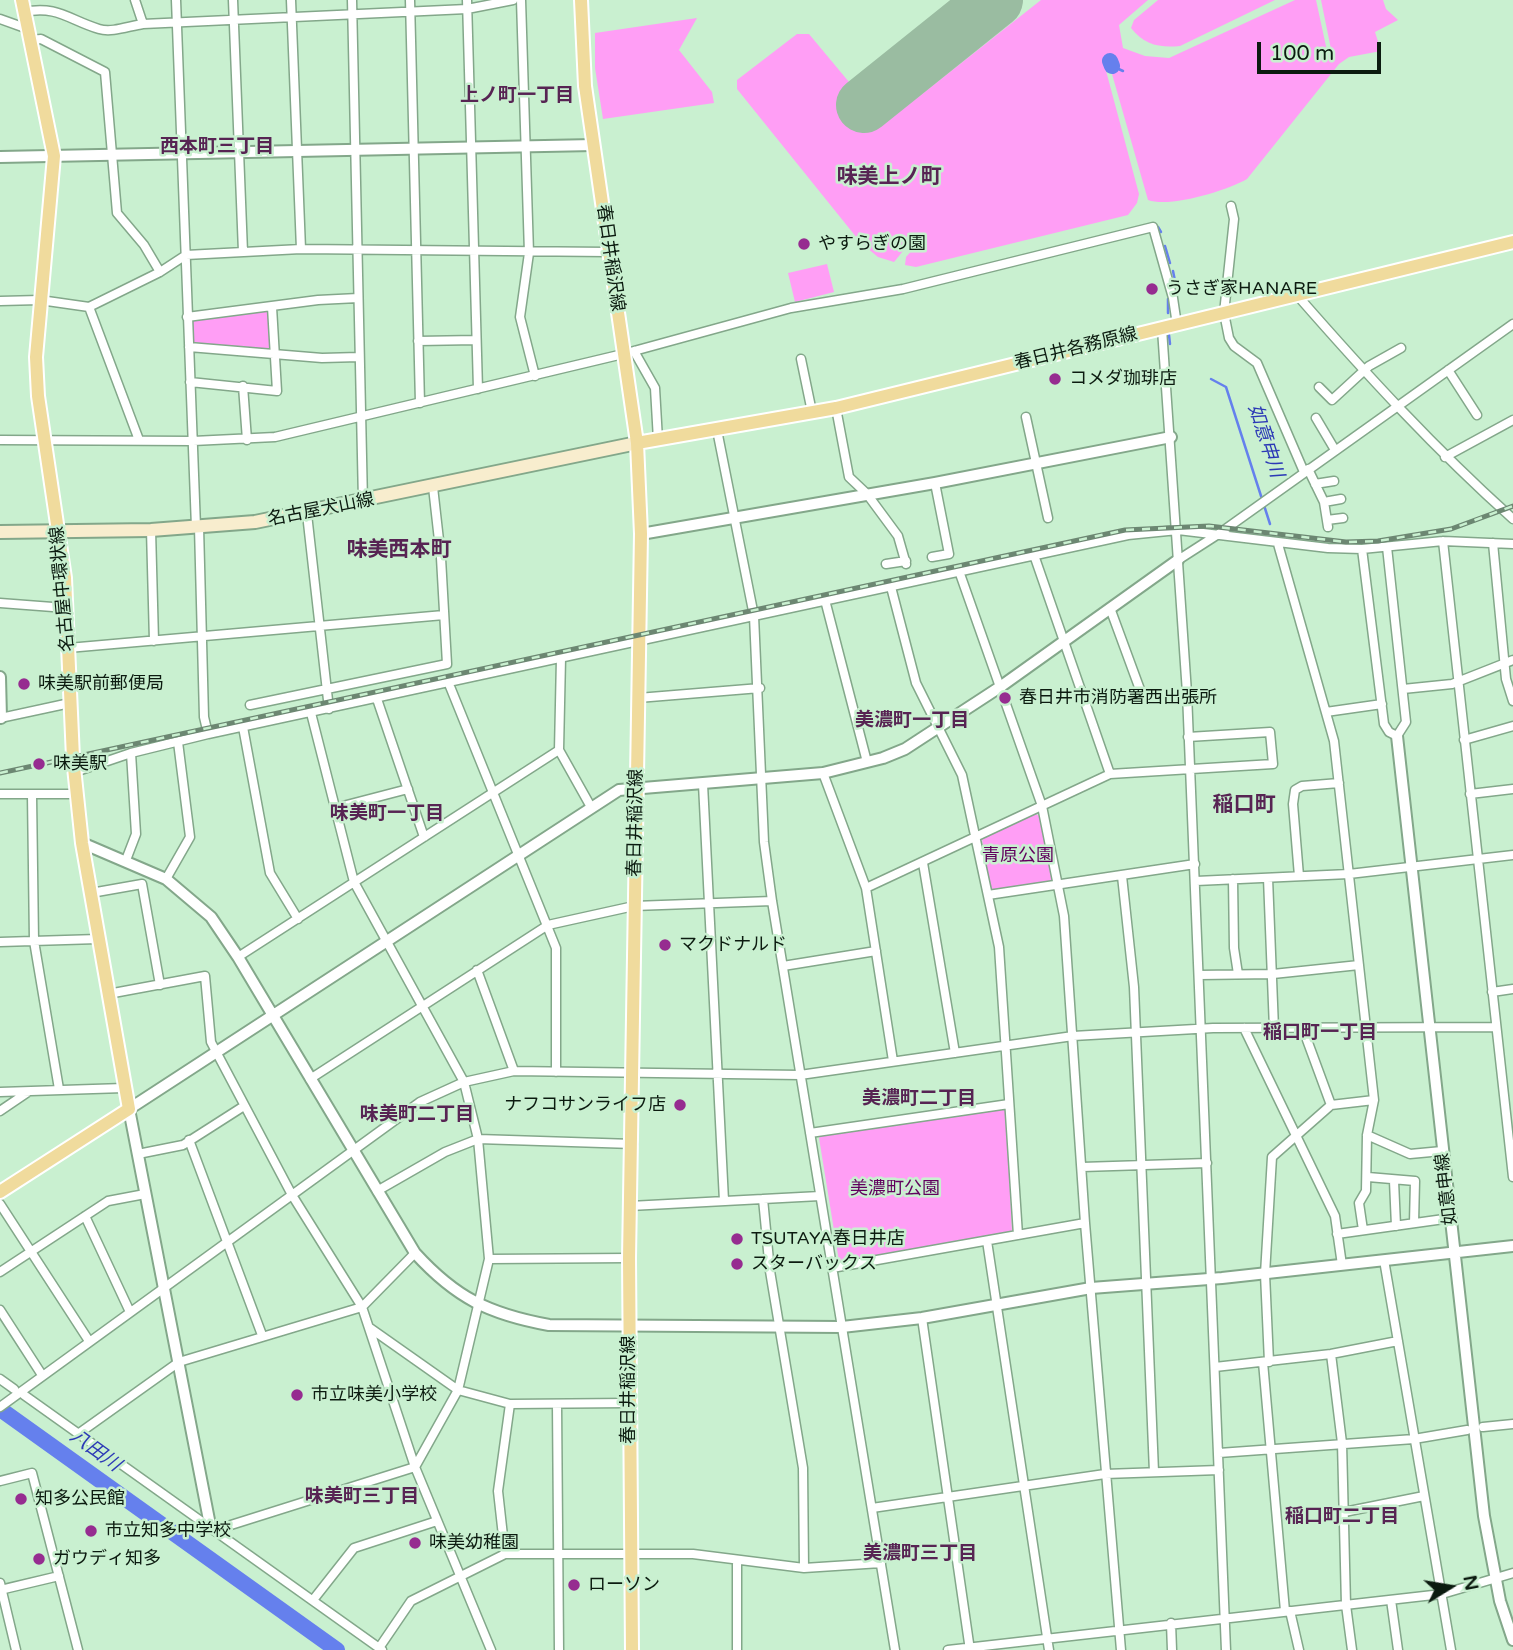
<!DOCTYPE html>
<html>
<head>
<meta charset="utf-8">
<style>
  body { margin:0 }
  #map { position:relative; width:1513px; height:1650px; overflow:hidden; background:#c9f0d0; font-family:"Varela Round",sans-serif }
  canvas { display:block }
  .north { position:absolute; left:1415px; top:1552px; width:70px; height:70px; -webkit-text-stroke:5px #c9f0d0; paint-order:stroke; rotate:79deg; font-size:19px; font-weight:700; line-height:28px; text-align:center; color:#0c1b10 }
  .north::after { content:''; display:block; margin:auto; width:24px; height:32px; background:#0c1b10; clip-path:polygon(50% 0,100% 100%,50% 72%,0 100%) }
  .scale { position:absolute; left:1257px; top:42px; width:124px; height:32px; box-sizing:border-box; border:4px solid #0c1b10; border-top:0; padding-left:9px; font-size:21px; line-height:24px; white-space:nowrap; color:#0c1b10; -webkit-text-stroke:5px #c9f0d0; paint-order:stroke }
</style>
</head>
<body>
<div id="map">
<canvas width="1513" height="1650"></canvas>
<div class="north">N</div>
<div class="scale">100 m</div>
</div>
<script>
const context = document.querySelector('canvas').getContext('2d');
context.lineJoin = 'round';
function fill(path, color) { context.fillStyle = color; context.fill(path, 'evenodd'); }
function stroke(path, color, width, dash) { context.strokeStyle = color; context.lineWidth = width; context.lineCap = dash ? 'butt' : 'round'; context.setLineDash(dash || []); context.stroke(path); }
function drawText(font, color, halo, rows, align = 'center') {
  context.font = font + ' "Varela Round","Noto Sans JP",sans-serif'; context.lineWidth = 5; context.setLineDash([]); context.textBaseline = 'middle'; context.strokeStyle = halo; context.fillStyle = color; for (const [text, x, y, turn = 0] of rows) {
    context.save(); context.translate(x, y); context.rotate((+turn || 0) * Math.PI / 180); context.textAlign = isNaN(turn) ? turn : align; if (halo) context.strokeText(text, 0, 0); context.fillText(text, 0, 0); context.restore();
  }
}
const green = new Path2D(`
  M1041 0H1148L1119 25 1123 48 1145 56 1169 58 1295 0H1316L1327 51 1331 49 1321 0H1383L1386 9 1398 20 1375 32 1381 51 1349 57 1339 64 1247 179C1226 191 1170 208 1148 200L1110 67H1105L1139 194 1137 203 1128 215 916 267 905 265 906 257 926 235C910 238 904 251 894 262L878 257 861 243 737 89V80L797 34H809L849 82 847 84 879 128Z
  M1158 0H1275L1180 46C1160 48 1144 45 1131 28L1134 20Z
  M697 18 679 50 712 92 714 103 603 119 595 68V33Z
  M827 264 834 292 795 302 788 273Z
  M268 310 270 312 272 347 269 350 192 342 191 322 195 318Z
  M1036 814 1039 816 1053 878 1051 882 993 890 990 887 982 839Z
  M1003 1109 1006 1111 1012 1232 842 1263 839 1261 819 1138 821 1135Z`);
const stream = new Path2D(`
  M1112 71V66L1123 71
  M1158 227 1161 232
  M1165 246 1170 263
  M1173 271 1176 286
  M1168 299V313
  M1169 335 1170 344
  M1211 379 1226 387 1270 524`);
const river = new Path2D(`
  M1110 61 1112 66
  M0 1409 337 1650`);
const runway = new Path2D(`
  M864 105 995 0`);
const minor = new Path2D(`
  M135 0 143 24
  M176 0 196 527
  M233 0 243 252
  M291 0 301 249
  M352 0 363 502
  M410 0 420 403
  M467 0 478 389
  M521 0 529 253 520 317 535 376
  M24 12C57 5 69 20 99 29 112 33 129 26 143 24L467 9 513 0
  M0 19 28 29
  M30 40 41 39 105 72 117 213 144 245 160 272
  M1231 206 1234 219 1224 313 1229 338 1234 346 1257 363 1304 472
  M1297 295C1366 374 1435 449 1513 519
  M0 301 40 300 89 307 160 272 186 255 301 249 608 252
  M89 307 139 440
  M187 317 318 300 358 298
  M1162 329 1187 693 1226 1650
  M418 341 476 340
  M189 347 322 358 359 357
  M634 351 655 388 658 440
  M801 359 812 412
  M1448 370 1477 415
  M190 382 277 391 272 307
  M243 386 247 440
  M1319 387 1332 400 1369 366 1401 348
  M836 408 849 477 867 494 898 536 906 564
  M1026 417 1048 518
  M1316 418 1335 450
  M717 430 754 616 764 842 772 901 895 1650
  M0 440 193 441 275 437 623 354 791 308 903 289 1153 227 1173 298 1177 325
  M1445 457 1513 420
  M1308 469 1324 502 1328 527
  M1315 484 1334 481
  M1324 502 1341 499
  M307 514 329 709
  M1327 520 1343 518
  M199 527 204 717 208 734
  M151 530 154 641
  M1443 541 1513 1177
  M1493 543 1506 679 1513 701
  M1278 544 1334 741 1374 1100 1367 1135 1366 1191 1359 1203 1363 1230
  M1362 549 1384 724 1389 732 1397 736 1406 722 1387 547
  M1034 555 1110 774
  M932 557 949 554 935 483
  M1178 560 1220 533 1513 324
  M886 564 906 561
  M959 571 1042 806 1064 916 1085 1223 1121 1650
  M891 587 916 683 962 775 999 947 1018 1235
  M825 600 867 762
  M0 603 66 608
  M1110 608 1142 695 1187 693
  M68 648 444 615
  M449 684 556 948V1072
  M1403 689 1452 684 1513 660
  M638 698 760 688
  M377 699 424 837
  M250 705 447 664 441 558 433 487
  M1326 712 1382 704
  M0 718 70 703
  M243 727 270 873 298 919
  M1464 740 1513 726
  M559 750 591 807
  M75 772 131 753 208 734 1128 535 1178 530 1328 548 1362 549 1443 541 1513 544
  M823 773 866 888 893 1061
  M703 784 724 1201
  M0 794H77
  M1470 794 1513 789
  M32 795 34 941 59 1089
  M335 808 408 789
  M126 860 136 834 131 753
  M923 863 955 1053
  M1122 876 1134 987 1154 1472
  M1299 876 1293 804 1295 790 1302 786 1339 783
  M1268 878 1274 1029
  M166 879 190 837 178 742
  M1233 879 1234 948 1238 974
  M1196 881 1349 874 1513 855
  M866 888 1110 774 1273 764 1270 732 1188 737
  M91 893 142 884 160 985
  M988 895 1195 864
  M0 942 98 939
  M238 957 559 750 561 658
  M783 966 876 951
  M477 970 514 1071
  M1199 975 1273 974 1359 965
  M1492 992 1513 989
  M108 994 205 976 211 1042 292 1195 362 1307 415 1467 491 1650
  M1244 1028 1335 1216 1342 1265
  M1303 1029 1331 1105
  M310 1079 548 925 634 906 772 901
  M0 1092 124 1088
  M0 1111 28 1092
  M810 1133 1009 1104
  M1367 1135 1410 1154 1442 1151
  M189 1140 262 1335
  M138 1154 183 1145 244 1106
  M1082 1167 1207 1163
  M1368 1177 1415 1181 1414 1223
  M1394 1181 1396 1226
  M377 1191 445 1152 478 1139 633 1144
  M763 1199 770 1271 803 1468 804 1568
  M0 1204 89 1341
  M630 1206 820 1196
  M85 1216 130 1312
  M1337 1234 1451 1218
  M987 1241 1049 1650
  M489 1259 629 1258
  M1384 1260 1451 1650
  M832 1268 1085 1223
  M0 1272 108 1201 145 1194
  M0 1310 42 1375
  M922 1318 970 1650
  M370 1328 458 1390 510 1404 629 1403
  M1331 1354 1342 1443 1346 1605 1352 1650
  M1263 1362 1285 1611
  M1269 1362 1265 1274 1272 1157 1331 1105 1374 1100
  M1215 1367 1331 1354 1398 1341
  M0 1379 14 1389
  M24 1395 382 1650
  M557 1404 559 1650
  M0 1407 420 1102 464 1082 514 1071 800 1075 1073 1036 1213 1028 1495 1027
  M1483 1427 1513 1424
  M78 1434 179 1362 362 1307 415 1253
  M1219 1453 1414 1439 1467 1430
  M0 1481 32 1473 78 1650
  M872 1508 1105 1474 1219 1470
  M1344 1512 1424 1496
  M215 1530 415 1467 458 1390 489 1259 478 1139 464 1082 354 882 311 713
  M505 1554 498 1491 510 1404
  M737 1560V1650
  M0 1583 16 1650
  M0 1590 59 1576
  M313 1600 354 1548 437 1521
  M1391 1600 1398 1650
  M1290 1611 1299 1650
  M1171 1623 1172 1650
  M379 1648 411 1601 505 1554H693L804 1568 881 1563
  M948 1650 1442 1594 1513 1573`);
const tertiary = new Path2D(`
  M0 157 594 145
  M641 534 935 483 1171 437
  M0 677 1 718
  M1397 736 1484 1516 1500 1601 1513 1640
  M82 843 166 879 211 917 238 957 415 1253C456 1298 489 1314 549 1325L842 1327 922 1318 1091 1288 1222 1278 1513 1246
  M210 1525 129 1109 619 790 823 773 883 758 905 749 1000 687 1178 560`);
const secondary = new Path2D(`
  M0 532 151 530 255 522 637 443`);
const primary = new Path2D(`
  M581 0 585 86 637 443 641 534 629 1258 632 1650
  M637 443 836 408 1513 242
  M0 1192 129 1109 82 843 73 758 65 578 38 396 36 357 54 156 22 0`);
const rail = new Path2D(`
  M0 773 1125 530 1209 526 1346 542 1378 541 1451 529 1513 506`);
const markers = [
  [804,244,7,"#962c90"],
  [1152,289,7,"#962c90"],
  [1055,379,7,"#962c90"],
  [24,684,7,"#962c90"],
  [1005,698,7,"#962c90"],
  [39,764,7,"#962c90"],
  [665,945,7,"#962c90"],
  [680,1105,7,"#962c90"],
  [737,1239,7,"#962c90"],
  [737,1264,7,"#962c90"],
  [297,1395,7,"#962c90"],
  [21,1499,7,"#962c90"],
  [91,1531,7,"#962c90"],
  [415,1543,7,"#962c90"],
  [39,1559,7,"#962c90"],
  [574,1585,7,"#962c90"]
];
const poiNames = [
  ["やすらぎの園",818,244],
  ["うさぎ家HANARE",1166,289],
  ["コメダ珈琲店",1069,379],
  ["味美駅前郵便局",38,684],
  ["春日井市消防署西出張所",1019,698],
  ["味美駅",53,764],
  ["マクドナルド",679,945],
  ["ナフコサンライフ店",666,1105,"right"],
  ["TSUTAYA春日井店",751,1239],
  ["スターバックス",751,1264],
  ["市立味美小学校",311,1395],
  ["知多公民館",35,1499],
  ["市立知多中学校",105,1531],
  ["味美幼稚園",429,1543],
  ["ガウディ知多",53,1559],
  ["ローソン",588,1585]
];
const streetNames = [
  ["春日井稲沢線",610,258,82],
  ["春日井各務原線",1076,349,-14],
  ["名古屋犬山線",321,510,-11],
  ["名古屋中環状線",63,589,-95],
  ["春日井稲沢線",636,823,-89],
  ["如意申線",1447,1189,-97],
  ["春日井稲沢線",629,1390,-90]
];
const parkNames = [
  ["青原公園",1018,856],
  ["美濃町公園",895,1189]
];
const neighbourhoodNames = [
  ["上ノ町一丁目",517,96],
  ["西本町三丁目",217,147],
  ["美濃町一丁目",912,721],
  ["味美町一丁目",387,814],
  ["稲口町一丁目",1320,1033],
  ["美濃町二丁目",919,1099],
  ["味美町二丁目",417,1115],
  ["味美町三丁目",362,1497],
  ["稲口町二丁目",1342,1517],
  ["美濃町三丁目",920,1554]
];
const waterNames = [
  ["如意申川",1265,441,72],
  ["八田川",95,1451,36]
];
const quarterNames = [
  ["味美上ノ町",889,177],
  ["味美西本町",399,550],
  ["稲口町",1244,805]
];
fill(green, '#ff9ef5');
stroke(stream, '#6580ed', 2.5);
stroke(river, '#6580ed', 16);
stroke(runway, '#9abca1', 56);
stroke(minor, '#83a78a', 11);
stroke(tertiary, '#83a78a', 14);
stroke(secondary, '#83a78a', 16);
stroke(primary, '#fff', 16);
stroke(minor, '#fff', 8);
stroke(tertiary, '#fff', 10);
stroke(secondary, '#f8edce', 12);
stroke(primary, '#f0db9d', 12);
stroke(rail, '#6c8772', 5);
stroke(rail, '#c9f0d0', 2.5, [8]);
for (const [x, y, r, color] of markers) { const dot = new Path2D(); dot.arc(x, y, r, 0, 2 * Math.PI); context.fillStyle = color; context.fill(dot); stroke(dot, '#c9f0d0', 2.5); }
drawText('18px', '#0c1b10', '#c9f0d0', poiNames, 'left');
drawText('18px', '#0c1b10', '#c9f0d0', streetNames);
drawText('18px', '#61005d', '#c9f0d0', parkNames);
drawText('bold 19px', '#572453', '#c9f0d0', neighbourhoodNames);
drawText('italic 19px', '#2c39b6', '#c9f0d0', waterNames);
drawText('bold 21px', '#572453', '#c9f0d0', quarterNames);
</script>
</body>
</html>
